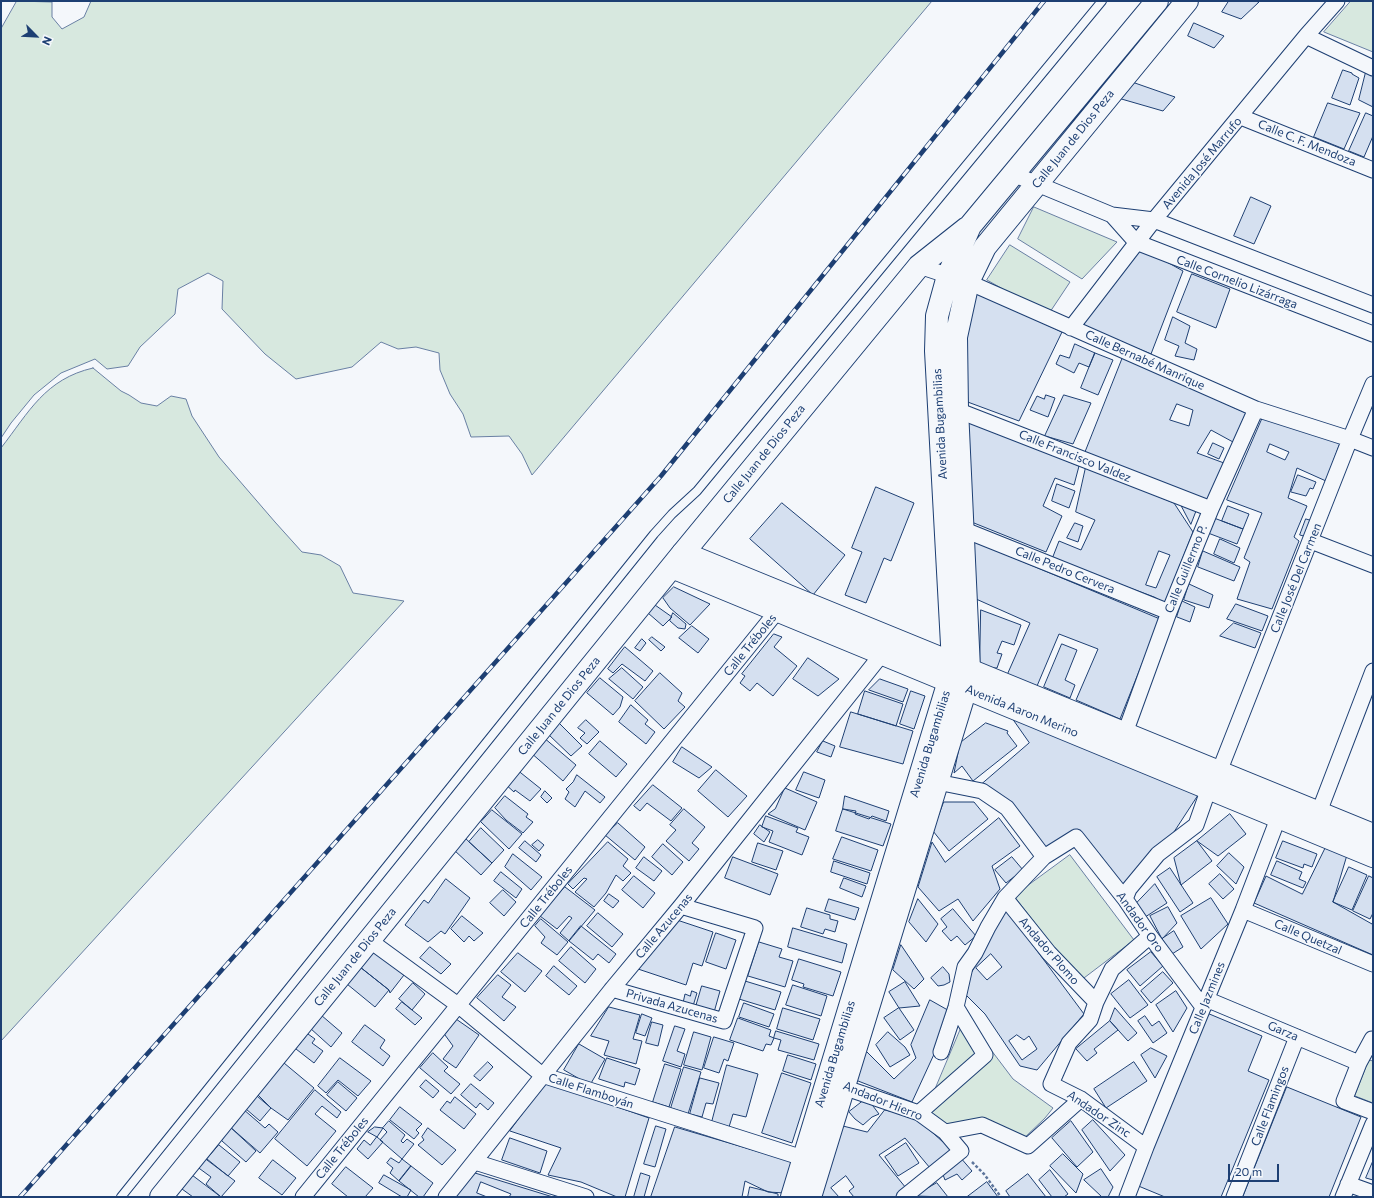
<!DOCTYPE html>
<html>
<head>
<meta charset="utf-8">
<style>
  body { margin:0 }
  #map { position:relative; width:1374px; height:1198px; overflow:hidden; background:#f4f7fb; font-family:Commissioner,sans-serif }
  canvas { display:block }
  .frame { position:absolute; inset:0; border:2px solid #1d3f73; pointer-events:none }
  .north { position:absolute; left:16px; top:16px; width:40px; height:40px; -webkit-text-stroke:3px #f4f7fb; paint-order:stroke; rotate:114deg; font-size:11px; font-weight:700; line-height:16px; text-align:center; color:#1d3f73 }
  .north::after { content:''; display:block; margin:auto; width:14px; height:18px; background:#1d3f73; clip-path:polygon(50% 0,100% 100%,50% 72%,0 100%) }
  .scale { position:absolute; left:1228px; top:1164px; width:51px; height:18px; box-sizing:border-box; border:2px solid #1d3f73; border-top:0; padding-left:5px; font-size:12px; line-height:14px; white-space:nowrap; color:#1d3f73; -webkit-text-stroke:3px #f4f7fb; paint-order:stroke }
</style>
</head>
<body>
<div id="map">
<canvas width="1374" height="1198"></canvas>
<div class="frame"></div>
<div class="north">N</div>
<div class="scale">20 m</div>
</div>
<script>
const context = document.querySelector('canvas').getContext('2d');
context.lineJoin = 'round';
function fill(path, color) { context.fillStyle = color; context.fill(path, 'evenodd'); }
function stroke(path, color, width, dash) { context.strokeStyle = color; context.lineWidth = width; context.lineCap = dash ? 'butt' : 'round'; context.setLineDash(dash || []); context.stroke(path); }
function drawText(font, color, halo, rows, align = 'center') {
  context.font = font + ' Commissioner,sans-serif'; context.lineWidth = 3; context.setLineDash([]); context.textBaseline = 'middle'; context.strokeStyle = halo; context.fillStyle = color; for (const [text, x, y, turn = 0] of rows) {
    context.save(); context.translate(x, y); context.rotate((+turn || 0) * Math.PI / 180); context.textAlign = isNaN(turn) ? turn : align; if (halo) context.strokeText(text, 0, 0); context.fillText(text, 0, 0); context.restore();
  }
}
const green = new Path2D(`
  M17 1 52 2V17L62 29 84 17 91 1H932L532 475 522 454 509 436 471 437 463 414 450 394 440 370 439 353 416 347 398 349 381 342 352 367 296 379 265 354 222 309 223 281 208 273 178 289 175 314 140 347 128 366 107 369 95 359 61 373 34 395 11 423 1 438V29Z
  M1351 1H1373V52L1324 32Z
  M1034 207 1117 242 1082 279 1018 239Z
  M1010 245 1070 282 1048 315 987 280Z
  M93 368 121 391 129 395 141 403 157 406 171 396 186 399 192 416 219 457 275 522 302 552 321 555 340 566 353 593 404 601 1 1041V448C29 412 45 379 93 368Z
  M1070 855 1134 940 1080 981 1014 896Z
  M962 1026 982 1038 1013 1079 1053 1108 1045 1118 1020 1142 955 1125 935 1123 926 1111Z
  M1369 1060 1373 1061V1103L1355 1096Z`);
const building = new Path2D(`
  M1229 1H1254L1259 2 1241 19 1222 12Z
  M1194 23 1224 36 1214 48 1188 36Z
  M1367 68 1373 71V107L1359 100Z
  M1343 70 1352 73V74L1359 78 1350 105 1332 98Z
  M1132 82 1175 97 1163 111 1118 98Z
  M1328 103 1360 113 1344 149 1314 137Z
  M1366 113 1373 116V136L1364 157 1349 151Z
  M1251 197 1271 206 1254 244 1234 236Z
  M1142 248 1183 271 1151 354 1080 325Z
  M1192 274 1230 289 1216 328 1177 312Z
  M974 291 1062 332 1019 421 965 401 964 336Z
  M1173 317 1190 326 1185 343 1197 349 1194 360 1175 356 1179 346 1165 340Z
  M1075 344 1095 353 1089 367 1079 363 1074 373 1056 364 1060 355 1069 358Z
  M1095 353 1113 360 1098 395 1081 388Z
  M1123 357 1246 413 1233 442 1211 430 1197 453 1224 463 1207 500 1085 453Z
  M1046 395 1055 398 1048 417 1030 410 1037 396 1044 399Z
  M1064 395 1091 403 1073 444 1045 436Z
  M1177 404 1193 410 1189 426 1170 420Z
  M1263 417 1340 443 1326 481 1297 468 1288 498 1307 506 1294 537 1299 541 1272 609 1237 599 1250 562 1244 558 1262 513 1227 500Z
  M963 418 1079 466 1074 485 1055 478 1043 506 1062 516 1046 552 969 521Z
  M1213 443 1224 448 1219 459 1208 454Z
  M1270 444 1289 452 1285 460 1267 452Z
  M1086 467 1174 503 1193 532 1165 603 1154 597 1052 559 1059 541 1081 550 1095 520 1076 512Z
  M1298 475 1316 482 1313 489 1310 488 1306 496 1291 492Z
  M1057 484 1075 491 1069 508 1052 501Z
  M876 487 914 503 891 561 884 558 866 603 845 595 862 552 852 548Z
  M782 503 845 555 813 595 750 539Z
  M1181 505 1196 511 1191 524Z
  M1228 506 1249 514 1243 529 1222 521Z
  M1214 518 1243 529 1237 544 1208 533Z
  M1306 519 1313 521 1307 537 1300 535Z
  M1075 523 1083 526 1078 542 1067 538Z
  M1220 539 1240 548 1234 563 1214 554Z
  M971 540 1160 619 1120 719 1076 700 1098 649 1059 634 1037 686 1007 675 1030 623 976 599Z
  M1159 551 1170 555 1156 588 1146 585Z
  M1203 551 1240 567 1234 581 1198 567Z
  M1189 584 1213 595 1209 608 1184 600Z
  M674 587 710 604 690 625 670 608 663 598Z
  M1182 601 1195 607 1190 622 1177 617Z
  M1236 604 1268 616 1262 631 1227 619Z
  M655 605 672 617 663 626 648 613Z
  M981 610 1021 625 1014 645 1002 641 997 653 1002 654 997 668H980Z
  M673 613 686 624 685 629 678 628 670 621Z
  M1234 623 1261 633 1255 648 1220 636Z
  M692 626 709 639 698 653 679 638Z
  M774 634 782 637 774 647 797 666 773 696 757 683 750 691 740 683 745 676 742 674Z
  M652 637 665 647 661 651 649 640Z
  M642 639 646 643 640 651 635 648Z
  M1062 644 1077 650 1065 680 1075 685 1070 698 1044 687Z
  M625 647 653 671 645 681 622 664 613 673 608 669Z
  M808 658 839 679 818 696 793 679Z
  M622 668 643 687 633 699 609 679Z
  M660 673 682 693 678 701 685 707 664 729 635 701Z
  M600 678 623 697 620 707 613 715 587 693Z
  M880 679 908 689 903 702 869 690Z
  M865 691 903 704 896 726 858 714Z
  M911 691 925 696 914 729 900 724Z
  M631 705 648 720 645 724 655 732 646 744 619 722Z
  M851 712 913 731 903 764 840 747Z
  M1008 712 1200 792 1172 835 1121 890 1076 837 1041 849 978 787 1029 743Z
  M586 720 599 732 587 744 580 738 585 733 578 728Z
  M559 723 582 746 571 756 548 734Z
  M986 723 1008 731 1007 733 1017 746 973 781 962 766 954 773 960 743Z
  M543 737 576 765 563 781 530 752Z
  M600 741 627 764 616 777 589 754Z
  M823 741 835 746 831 757 817 752Z
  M682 747 712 767 699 778 673 762Z
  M516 769 541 789 530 801 515 790 514 792 504 783Z
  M716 770 747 796 728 817 698 791Z
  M804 772 825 780 819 798 796 790Z
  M577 775 605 797 600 803 585 791 575 807 565 799 569 792 566 789 573 782Z
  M653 785 682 808 671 821 647 803 640 811 634 806Z
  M785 788 817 802 805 830 768 814 775 809Z
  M545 791 552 798 547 803 541 797Z
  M505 796 528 814 526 817 533 822 523 833 506 820 495 808Z
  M845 796 889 811 886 821 872 816 869 819 855 814 856 811 843 809Z
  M944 802H974L988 819 949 851 933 831Z
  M684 809 705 827 692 843 699 849 689 861 666 841 676 830 670 825Z
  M843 809 891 824 883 846 836 831Z
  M492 810 522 834 509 849 481 822Z
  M1230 814 1246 834 1218 856 1197 841Z
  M766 816 798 828 796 832 809 837 802 855 769 842 773 831 762 827Z
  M999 818 1020 846 992 866 1000 889 973 921 958 899 939 911 918 887 932 842 945 862Z
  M618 823 645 847 635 860 605 835Z
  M760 825 770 832 764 842 754 834Z
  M481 828 504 850 492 863 469 842Z
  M842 837 878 850 871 871 833 859Z
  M465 838 492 863 481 875 454 850Z
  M538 840 544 845 539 851 532 845Z
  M525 841 541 855 536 862 519 848Z
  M1197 841 1212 861 1181 885 1174 858Z
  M1283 841 1317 854 1312 867 1304 864 1303 868 1276 858Z
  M608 842 628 859 623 866 631 873 623 881 616 875 606 893 594 907 575 892 587 879 584 878 573 889 568 884Z
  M758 843 783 851 776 870 752 862Z
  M663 844 683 862 672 875 652 857Z
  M1326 847 1347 855 1333 902 1372 924 1373 922V955L1254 903 1266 876 1302 894Z
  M1229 853 1244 867 1236 884 1217 866Z
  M513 854 542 877 531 890 505 867Z
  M644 857 662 871 654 881 636 868Z
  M733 857 778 874 770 895 725 878Z
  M1012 857 1023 870 1006 883 995 870Z
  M834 861 870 873 867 884 831 872Z
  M1277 861 1302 872 1299 879 1306 882 1303 888 1271 875Z
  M1349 867 1367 875 1352 910 1333 902Z
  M1170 868 1193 903 1180 912 1157 877Z
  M501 872 522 889 516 898 494 881Z
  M1220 874 1234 889 1223 899 1209 884Z
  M634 876 655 893 643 908 622 890Z
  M1369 876 1373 878V913L1370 919 1353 911Z
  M844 878 866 886 862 897 840 888Z
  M446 879 470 898 445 934 441 931 428 942 405 925 424 900 428 903Z
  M1155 884 1167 903 1142 919 1134 906Z
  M565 887 595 910 569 941 560 933 572 918 569 916 557 929 540 916Z
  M503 890 516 902 504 916 490 903Z
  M609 894 619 901 613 908 604 901Z
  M1211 898 1228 924 1201 949 1181 916Z
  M829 899 859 908 855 920 825 911Z
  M918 899 938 924 926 942 909 922Z
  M1168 907 1177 923 1162 939 1150 916Z
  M807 908 830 915V919L838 921 835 932 825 929 823 934 801 927Z
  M953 909 976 936 965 945 957 936 951 941 942 931 947 927 941 919Z
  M1006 909 1084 1014 1037 1070 1020 1066 985 1014 962 991Z
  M598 913 623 934 612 947 587 926Z
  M462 916 483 933 474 941 469 936 464 942 451 929Z
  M541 919 568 942 557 955 541 943 545 937 535 926Z
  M677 920 713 932 702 966 693 963 686 985 638 969Z
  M581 926 616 954 609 963 598 954 593 960 569 941Z
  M793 928 847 944 842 963 788 947Z
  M1174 931 1183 947 1172 954 1162 939Z
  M716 933 736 940 726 969 706 962Z
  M759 942 782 949 779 957 793 961 785 987 748 976Z
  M901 945 924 979 914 989 893 970Z
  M430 947 451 964 441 974 420 958Z
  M571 947 596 969 585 983 559 961Z
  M372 950 404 975 390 993 389 990 360 967Z
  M1151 952 1163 966 1140 986 1127 970Z
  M518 953 542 971 525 992 501 972Z
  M991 954 1002 967 987 980 976 968Z
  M799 959 841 972 833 996 803 987 804 984 792 980Z
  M554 966 577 986 569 995 546 976Z
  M360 967 389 990 375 1007 347 984Z
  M943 967 949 974 950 982 944 985 938 986 931 978Z
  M1163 972 1173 983 1151 1003 1141 991Z
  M498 975 511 985 502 997 516 1007 504 1021 477 998Z
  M1129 980 1148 1005 1130 1018 1111 994Z
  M745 981 781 992 775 1010 739 999Z
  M905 982 920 1006 899 1008 889 992Z
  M413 983 425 994 412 1010 399 999Z
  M793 985 827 996 821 1016 786 1005Z
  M702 986 720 991 713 1016 695 1010Z
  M692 991 697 993 693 1006 683 1003 685 994 690 996Z
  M1176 991 1187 1008 1173 1032 1156 1005Z
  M930 1000 953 1013 912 1102 853 1079 864 1049 894 1079 916 1058 911 1045Z
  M402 1002 422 1018 415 1025 396 1009Z
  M744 1003 774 1014 769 1027 739 1017Z
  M609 1007 640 1015 633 1039 642 1041 636 1064 604 1055 609 1041 591 1036Z
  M783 1008 820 1019 813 1040 777 1029Z
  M899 1008 914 1030 900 1040 884 1018Z
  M1115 1008 1137 1033 1128 1041 1110 1021Z
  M1207 1013 1262 1036 1248 1071 1269 1080 1221 1197H1165L1136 1185Z
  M642 1014 652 1018 645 1036 636 1033Z
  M321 1015 342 1033 331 1047 310 1028Z
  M1145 1016 1152 1026 1159 1021 1167 1033 1153 1043 1138 1021Z
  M738 1018 771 1030 769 1036 774 1038 771 1045 766 1044 763 1051 730 1040Z
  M456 1019 479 1035 456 1068 443 1059 453 1046 445 1035Z
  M1110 1021 1118 1030 1094 1049 1097 1053 1087 1061 1076 1049Z
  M652 1022 663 1025 658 1046 646 1043Z
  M365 1025 385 1040 380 1048 390 1056 383 1066 352 1042Z
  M675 1026 685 1029 677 1051 685 1054 681 1067 663 1061Z
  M776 1031 819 1044 814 1060 778 1050 781 1040 774 1038Z
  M694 1032 711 1037 702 1070 684 1065Z
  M888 1032 905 1047 910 1055 890 1067 876 1045Z
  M308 1034 315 1039 312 1043 323 1051 314 1063 296 1049Z
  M1017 1035 1024 1040 1029 1036 1037 1049 1022 1060 1009 1041Z
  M714 1037 734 1043 728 1061 724 1059 719 1073 704 1068Z
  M579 1044 605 1059 590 1085 564 1070Z
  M1151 1048 1167 1056 1155 1078 1141 1055Z
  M433 1053 448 1067 444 1071 460 1084 451 1094 420 1068Z
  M788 1055 816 1064 811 1080 783 1071Z
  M340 1058 371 1081 358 1096 338 1080 326 1093 318 1086Z
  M607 1058 640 1069 635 1085 625 1082 624 1087 599 1079Z
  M488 1062 493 1067 480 1081 474 1076Z
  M1134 1062 1147 1081 1106 1108 1094 1089Z
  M284 1063 314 1088 288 1120 271 1108 258 1095Z
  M665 1064 681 1069 669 1107 653 1102Z
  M727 1065 758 1074 746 1117 733 1114 729 1127 712 1122Z
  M684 1067 701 1072 688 1114 671 1108Z
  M782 1073 811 1083 792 1143 762 1133Z
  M700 1078 719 1083 713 1104 706 1103 702 1117 690 1114Z
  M426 1080 439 1091 433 1098 420 1087Z
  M338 1082 357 1098 346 1111 327 1095Z
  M546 1082 649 1118 625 1197H617L581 1182 548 1175 561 1148 510 1131Z
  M471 1084 494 1103 488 1110 480 1103 476 1108 461 1095Z
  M1287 1087 1361 1117 1329 1197H1243Z
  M315 1090 341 1112 337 1118 322 1106 315 1114 336 1131 307 1166 275 1139Z
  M257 1096 271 1108 260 1121 246 1109Z
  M455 1097 476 1114 464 1129 440 1110 447 1101 450 1103Z
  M867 1098 879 1114 872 1117 863 1125 855 1119 849 1112Z
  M400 1107 422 1124 416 1130 419 1133 414 1139 390 1120Z
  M243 1109 265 1128 269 1124 278 1132 260 1153 229 1126Z
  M885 1110 915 1117 952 1150 930 1168 905 1138 879 1155 906 1188 896 1197H818L839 1125 867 1132Z
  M1093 1120 1125 1155 1110 1171 1082 1130Z
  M389 1121 405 1135 401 1141 403 1143 407 1139 414 1144 402 1159 380 1140 387 1132 383 1128Z
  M1071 1121 1093 1152 1077 1167 1052 1138Z
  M229 1126 256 1151 246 1162 222 1141Z
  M656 1126 666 1129 655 1167 644 1164Z
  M375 1127 383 1128 377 1137 368 1132Z
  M675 1127 797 1163 785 1193 768 1192 745 1181 742 1197H651Z
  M428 1128 456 1150 442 1165 418 1145 424 1140 422 1137Z
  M377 1137 383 1142 368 1159 357 1149 364 1140 370 1145Z
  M510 1138 547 1151 540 1173 502 1160Z
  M906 1143 919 1163 898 1176 885 1157Z
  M219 1145 240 1162 228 1176 207 1159Z
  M1063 1154 1083 1174 1076 1193 1050 1166Z
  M203 1157 235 1181 221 1197 206 1184 211 1177 196 1166Z
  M960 1157 972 1171 962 1180 957 1174 945 1180 942 1172Z
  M391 1158 399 1163 402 1159 411 1166 399 1181 390 1173 393 1168 387 1163Z
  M273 1160 296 1178 282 1195 259 1178Z
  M1373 1161V1180L1366 1178Z
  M411 1166 433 1183 423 1197H419L399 1181Z
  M346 1167 373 1188 365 1197H348L332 1184Z
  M1101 1169 1113 1187 1108 1197H1102L1084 1180Z
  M1050 1170 1068 1194 1064 1197H1052L1039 1180Z
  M475 1173 553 1197H454Z
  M641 1173 650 1176 644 1197H634Z
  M1028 1174 1046 1197H1010L1006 1191Z
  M192 1175 221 1197H193L182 1189Z
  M384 1175 411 1190 407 1197H402L379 1183Z
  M846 1176 854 1187 849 1191 854 1197H839L831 1188Z
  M481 1182 511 1194 509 1197H487L477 1193Z
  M987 1182 998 1197H967Z
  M937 1183 948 1197 914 1196Z
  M750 1187 778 1194V1197H748Z`);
const path = new Path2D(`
  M972 1162 984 1174 1001 1197`);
const lane = new Path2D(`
  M121 1197 654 534 672 514 697 491 1102 1`);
const street = new Path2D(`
  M1306 36 1373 68
  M1241 117 1373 170
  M1013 174 1112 215 1154 220 1373 305
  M1112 215 1136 242 1373 334
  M919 266 968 282 1256 409 1350 439 1373 448
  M1071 328 1154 220 1306 36 1337 1
  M949 407 1211 509
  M962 529 1169 612
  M1311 541 1373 565
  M1125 733 1169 612 1211 509 1256 409
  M1219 772 1350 439 1373 384
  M937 782 982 791 1007 808 1044 857
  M1319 812 1373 671
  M1005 898 1049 953 1096 1002
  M1125 899 1129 889 1158 854 1196 825 1209 788
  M1243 910 1373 964
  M369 940 458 1005 542 1075 803 1158
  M612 989 724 1021 755 928 681 906
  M1206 999 1359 1063
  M1373 1039H1372L1359 1063 1344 1101 1373 1112
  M941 1052 956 1007 965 967 975 953 988 927 1005 898 1044 857 1076 837 1125 899 1150 936 1203 1007
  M837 1082 843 1087 919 1113 945 1132 961 1151 904 1197
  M919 1113 985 1055 956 1007
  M945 1132 982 1125 1028 1146 1081 1099
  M1146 1147 1081 1099 1051 1084 1069 1043 1090 1020 1096 1002 1112 969 1150 936
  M475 1162 586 1197
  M1348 1184 1373 1193
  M303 1197 783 604
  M446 1197 612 989 681 906 882 654
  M1127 1197 1146 1147 1243 910 1282 808
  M1234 1197 1297 1037
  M1343 1197 1373 1124`);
const secondary = new Path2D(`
  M683 553 919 266 967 228
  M792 1197 949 681 953 663 936 351 937 316 948 276 970 226 1157 1
  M810 1197 966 688 969 669 957 409 956 337 968 282 985 247 1187 1`);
const primary = new Path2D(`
  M672 567 1373 856
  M161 1197 683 553 1373 835`);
const rail = new Path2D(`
  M20 1197 661 476 1044 1`);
const streetNames = [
  ["Calle Juan de Dios Peza",1073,139,-51],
  ["Calle C. F. Mendoza",1307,143,22],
  ["Avenida José Marrufo",1202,163,-50],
  ["Calle Cornelio Lizárraga",1237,282,21],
  ["Calle Bernabé Manrique",1145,360,24],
  ["Avenida Bugambilias",940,424,-93],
  ["Calle Juan de Dios Peza",764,454,-51],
  ["Calle Francisco Valdez",1075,456,22],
  ["Calle Guillermo P.",1186,569,-68],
  ["Calle Pedro Cervera",1065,570,22],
  ["Calle José Del Carmen",1296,578,-68],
  ["Calle Tréboles",750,645,-51],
  ["Calle Juan de Dios Peza",559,706,-51],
  ["Avenida Aaron Merino",1022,711,22],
  ["Avenida Bugambilias",930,744,-73],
  ["Calle Tréboles",546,897,-51],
  ["Andador Oro",1140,922,54],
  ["Calle Azucenas",664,926,-50],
  ["Calle Quetzal",1308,937,23],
  ["Andador Plomo",1049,951,49],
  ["Calle Juan de Dios Peza",355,957,-51],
  ["Calle Jazmines",1207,998,-68],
  ["Privada Azucenas",672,1006,16],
  ["Garza",1283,1031,23],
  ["Avenida Bugambilias",835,1054,-73],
  ["Calle Flamboyán",591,1091,18],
  ["Andador Hierro",883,1101,22],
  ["Calle Flamingos",1270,1106,-69],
  ["Andador Zinc",1099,1114,34],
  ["Calle Tréboles",342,1148,-51]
];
fill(green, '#d7e8df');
stroke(green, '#687fa3', 1);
fill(building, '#d5e0f0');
stroke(building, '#1d3f73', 1);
stroke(lane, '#1d3f73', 10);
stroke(street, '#1d3f73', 17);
stroke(secondary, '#1d3f73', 24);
stroke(primary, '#1d3f73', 24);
stroke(path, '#5e769c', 2.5, [3, 2]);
stroke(lane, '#f4f7fb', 8);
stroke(street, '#f4f7fb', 15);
stroke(secondary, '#f4f7fb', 22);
stroke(primary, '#f4f7fb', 22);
stroke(rail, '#1d3f73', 4.5);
stroke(rail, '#f4f7fb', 3, [9]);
drawText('12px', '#1d3f73', '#f4f7fb', streetNames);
</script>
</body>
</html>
